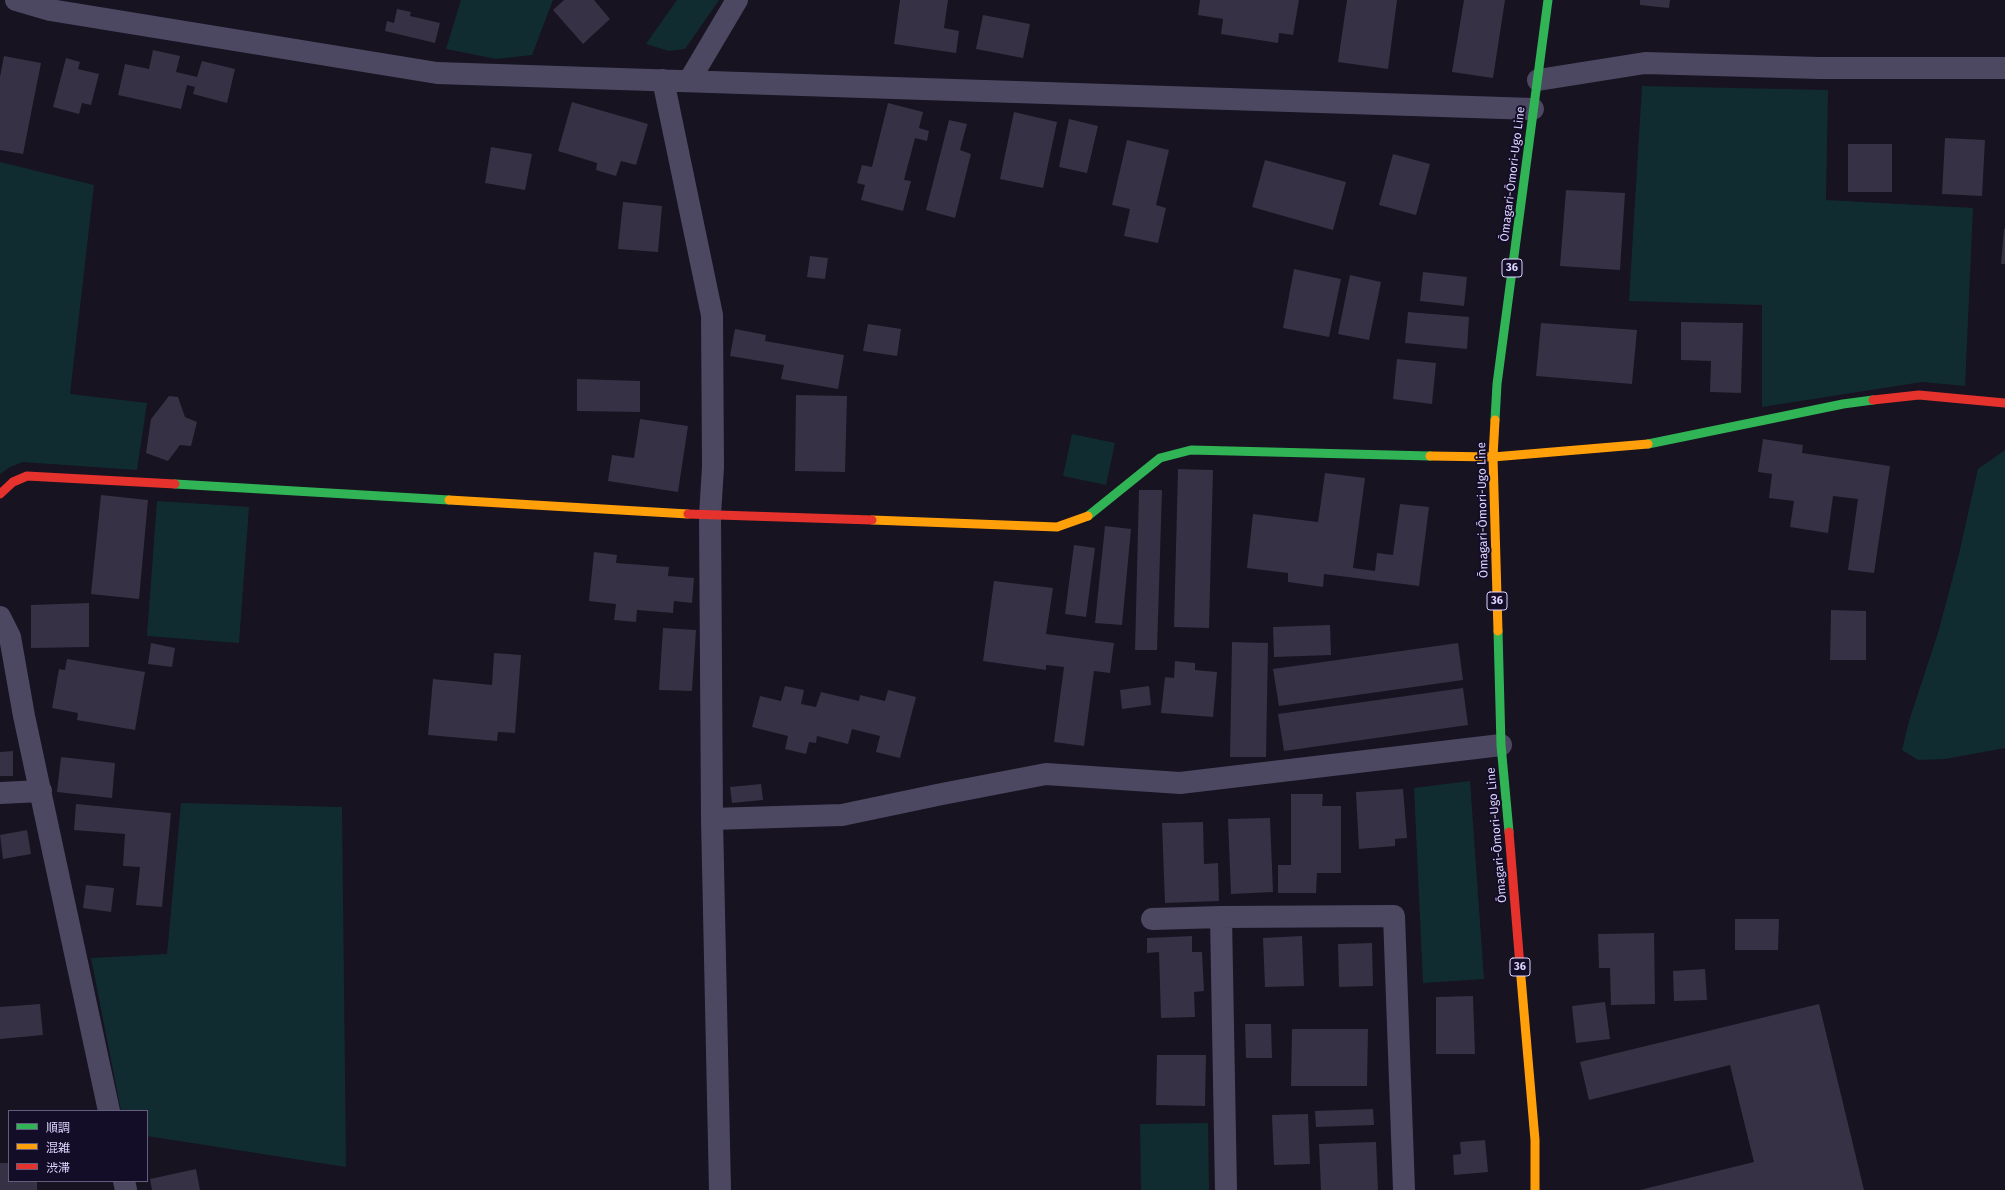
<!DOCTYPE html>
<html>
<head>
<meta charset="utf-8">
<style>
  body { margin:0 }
  #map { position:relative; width:2005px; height:1190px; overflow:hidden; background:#171321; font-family:"Fira Sans","Noto Sans JP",sans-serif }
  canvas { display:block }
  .legend { position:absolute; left:8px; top:1110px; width:140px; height:72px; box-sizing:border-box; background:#140d27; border:1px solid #645d7d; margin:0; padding:5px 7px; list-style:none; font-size:12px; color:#ddd4ff }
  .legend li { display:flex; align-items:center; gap:8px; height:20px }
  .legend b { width:20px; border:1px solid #645d7d }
</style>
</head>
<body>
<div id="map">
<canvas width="2005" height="1190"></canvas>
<ul class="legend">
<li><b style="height:5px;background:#30b455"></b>順調</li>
<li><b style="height:5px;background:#ff9f0a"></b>混雑</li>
<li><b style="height:5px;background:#e5322d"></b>渋滞</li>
</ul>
</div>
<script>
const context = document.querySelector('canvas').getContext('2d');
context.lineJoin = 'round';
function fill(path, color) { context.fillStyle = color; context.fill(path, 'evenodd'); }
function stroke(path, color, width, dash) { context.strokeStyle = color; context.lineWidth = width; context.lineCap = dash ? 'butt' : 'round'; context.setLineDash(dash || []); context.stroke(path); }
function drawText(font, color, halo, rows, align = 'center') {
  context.font = font + ' "Fira Sans",sans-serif'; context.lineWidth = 4; context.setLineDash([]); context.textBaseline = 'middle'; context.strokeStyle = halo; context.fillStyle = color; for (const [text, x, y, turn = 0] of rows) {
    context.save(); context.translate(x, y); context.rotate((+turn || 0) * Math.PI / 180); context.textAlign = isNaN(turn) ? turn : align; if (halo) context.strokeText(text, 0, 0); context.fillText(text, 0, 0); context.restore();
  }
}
const green = new Path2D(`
  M461 0H553L532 55 496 59 446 49Z
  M677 0H719L685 49 669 51 646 44Z
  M1642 86 1828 90 1826 200 1973 208 1965 386 1922 382 1762 407V305L1629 301Z
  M0 162 94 185 70 394 147 403 137 470 23 462 10 467 0 474Z
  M1072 434 1115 443 1106 485 1063 476Z
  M2005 450V748L1945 759 1918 760 1902 750 1909 721 1938 633 1959 554 1978 469Z
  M157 501 249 507 239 643 147 636Z
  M1470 781 1484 979 1423 983 1414 788Z
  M181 803 342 807 346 1167 147 1136V1111H121L91 958 167 954Z
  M1208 1123 1209 1190H1141L1140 1124Z`);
const building = new Path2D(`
  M564 0H594L610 19 583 44 553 10Z
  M900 0H948L944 28 959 31 956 53 894 44Z
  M1200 0H1299L1293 35 1279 33 1278 43 1221 34 1223 19 1198 15Z
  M1347 0H1397L1388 69 1338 62Z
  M1464 0H1505L1493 78 1452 72Z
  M1640 0H1670L1669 8 1640 5Z
  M397 9 411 12 410 16 440 23 435 43 385 31 387 21 394 23Z
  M983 15 1030 24 1023 58 976 49Z
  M153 50 180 56 176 72 197 77 202 61 235 69 227 103 193 94 195 87 187 85 181 109 118 95 125 64 149 69Z
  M4 56 41 63 23 154 0 150V77Z
  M66 58 80 62 78 69 99 74 91 105 82 103 79 114 53 107Z
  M572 102 648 124 636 165 621 161 616 176 596 170 597 163 558 151Z
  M888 103 923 112 919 128 929 131 927 141 915 138 904 180 911 181 903 211 861 200 865 185 857 183 862 165 872 167Z
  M1014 112 1057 122 1043 188 1000 179Z
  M1069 119 1098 126 1087 173 1059 167Z
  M949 120 967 124 960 150 971 154 955 218 926 210Z
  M1945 138 1985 140 1982 196 1942 194Z
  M1127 140 1169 150 1156 205 1166 208 1158 243 1124 236 1130 209 1112 205Z
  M1848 144H1892V192H1848Z
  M491 147 532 154 525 190 485 183Z
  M1393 154 1430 164 1416 215 1379 205Z
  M1265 160 1346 182 1333 230 1252 207Z
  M1566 190 1625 193 1620 270 1560 266Z
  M623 202 662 206 658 252 618 249Z
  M2004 229H2005V264H2001Z
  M810 256 828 258 825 279 807 277Z
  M1294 269 1341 279 1329 337 1283 328Z
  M1423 272 1467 277 1464 306 1420 301Z
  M1350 275 1381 282 1369 340 1338 334Z
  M1408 312 1469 317 1467 349 1405 343Z
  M1681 322 1743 323 1741 393 1710 392 1711 361 1681 360Z
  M1541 323 1637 330 1632 384 1536 376Z
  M868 324 901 329 897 356 863 351Z
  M735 329 766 335 765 341 844 355 838 389 781 379 784 365 730 356Z
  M1397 359 1436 363 1432 404 1393 399Z
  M577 379 640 381V412L577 411Z
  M796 395 847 396 845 472 795 471Z
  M169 396 178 397 185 417 197 422 191 446 180 445 168 461 146 453 151 419Z
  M640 419 688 426 678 492 608 481 612 455 634 458Z
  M1763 439 1803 445 1802 453 1890 466 1874 573 1848 570 1858 499 1833 496 1828 533 1790 527 1794 501 1769 498 1772 474 1758 472Z
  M1178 469 1213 470 1209 628 1174 627Z
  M1325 473 1365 478 1353 568 1375 571 1377 553 1393 555 1400 504 1429 507 1419 586 1324 574 1323 587 1288 582V573L1247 568 1253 514 1318 522Z
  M1139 490H1162L1157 650H1135Z
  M101 495 148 500 139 599 91 594Z
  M1105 526 1131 529 1122 625 1095 623Z
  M1074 545 1095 548 1086 617 1065 614Z
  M594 552 617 555 616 563 669 567 668 576 694 578 692 603 674 601 673 613 637 610 636 622 614 620 616 604 589 601Z
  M994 581 1053 588 1046 634 1114 643 1110 673 1094 671 1084 746 1054 742 1064 667 1046 665V670L983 661Z
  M89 603V647L31 648V605Z
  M1831 610 1866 611V660H1830Z
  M1330 625 1331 655 1274 657 1273 627Z
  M663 628 696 630 692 691 659 690Z
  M1232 642 1268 643 1266 757H1230Z
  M151 643 175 648 172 667 148 664Z
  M1458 643 1463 680 1279 706 1273 669Z
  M494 653 521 655 515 733 498 732 497 741 428 735 433 679 492 685Z
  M67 659 145 672 135 730 77 720 78 713 52 708 59 669 65 670Z
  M1175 661 1195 663V670L1217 672 1213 717 1161 713 1165 677 1174 678Z
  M785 686 804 690 801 704 816 707 821 692 859 701 860 695 885 701 888 690 916 697 900 758 876 752 880 736 852 729 848 744 817 736 816 743 809 742 806 754 785 749 788 736 752 727 760 696 781 701Z
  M1149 686 1151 705 1122 709 1120 690Z
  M1463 688 1468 725 1284 751 1278 714Z
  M13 751V776H0V752Z
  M61 757 115 763 112 798 57 792Z
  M761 784 763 800 732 803 730 787Z
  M1403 789 1407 838 1395 839V846L1359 849 1356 792Z
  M1291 794H1323L1322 806H1341V873H1317L1316 893H1278V865H1291Z
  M76 804 171 813 162 907 136 905 140 867 123 866 125 834 74 830Z
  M1270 818 1273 892 1231 894 1228 819Z
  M1203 822 1204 864 1218 863 1219 901 1165 903 1162 823Z
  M27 830 31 854 3 859 0 835Z
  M86 885 114 888 111 912 83 908Z
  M1735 919H1779L1778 950H1735Z
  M1654 933 1655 1004 1611 1005 1610 968H1599L1598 934Z
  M1192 936V952H1202L1204 991 1194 992 1195 1017 1161 1018 1159 952 1147 953V938Z
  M1302 936 1304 986 1265 987 1263 938Z
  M1372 943 1373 986 1339 987 1338 944Z
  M1705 969 1707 1000 1674 1001 1673 971Z
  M1473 996 1475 1054H1436V997Z
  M1605 1002 1610 1039 1576 1043 1572 1006Z
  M40 1004 43 1035 0 1039V1007Z
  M1819 1004 1864 1190H1640L1754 1162 1730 1065 1589 1100 1580 1062Z
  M1245 1024H1271L1272 1058H1246Z
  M1292 1029H1368L1367 1086H1291Z
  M1157 1055H1206L1205 1106 1156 1105Z
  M1373 1109 1374 1125 1316 1127 1315 1111Z
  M1308 1114 1310 1164 1274 1165 1272 1115Z
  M1485 1140 1488 1172 1454 1175 1453 1155 1461 1154 1460 1142Z
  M1376 1142 1378 1190H1321L1319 1144Z
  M0 1163H9V1181H37V1190H0Z
  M196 1169 200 1190H152L150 1179Z`);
const street = new Path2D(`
  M16 0 50 10 437 73 1533 109
  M663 80 712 315 713 467 710 515 712 819 720 1190
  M1538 80 1645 63 1819 68H2005
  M689 81 737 0
  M0 617 10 637 24 716 109 1111
  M0 793 41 791
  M712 819 842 815 942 794 1046 774 1180 783 1501 745
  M1152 919 1221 917
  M124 1181 126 1190
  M1226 1190 1221 917 1394 916 1404 1190`);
const fast = new Path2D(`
  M1495 420 1497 384 1548 0
  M1648 444 1843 404 1873 400
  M175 484 449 500
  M1088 516 1160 458 1191 450 1430 456
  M1498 631 1501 745 1509 832`);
const slow = new Path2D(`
  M1495 420 1493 457 1498 631
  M1430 456 1493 457 1648 444
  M449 500 688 514
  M872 520 1057 527 1088 516
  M1520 966 1535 1140V1190`);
const jam = new Path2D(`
  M1873 400 1919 395 2005 403
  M0 494 13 482 27 476 175 484
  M688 514 872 520
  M1509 832 1520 966`);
const shields = [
  [1512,268,20],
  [1497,601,20],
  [1520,967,20]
];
const shieldNames = [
  ["36",1512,268],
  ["36",1497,601],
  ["36",1520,967]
];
const streetNames = [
  ["Ōmagari-Ōmori-Ugo Line",1513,174,-83],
  ["Ōmagari-Ōmori-Ugo Line",1483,510,-91],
  ["Ōmagari-Ōmori-Ugo Line",1497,835,-95]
];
fill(green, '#112c30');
fill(building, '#363144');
stroke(street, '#4c4862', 22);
stroke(fast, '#30b455', 9);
stroke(slow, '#ff9f0a', 9);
stroke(jam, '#e5322d', 9);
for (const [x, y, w] of shields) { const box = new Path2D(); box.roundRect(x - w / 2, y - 9, w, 18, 3); context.fillStyle = '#140d27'; context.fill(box); stroke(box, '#ddd4ff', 1); }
drawText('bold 11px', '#ddd4ff', null, shieldNames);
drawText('12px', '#ddd4ff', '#140d27', streetNames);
</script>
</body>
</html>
